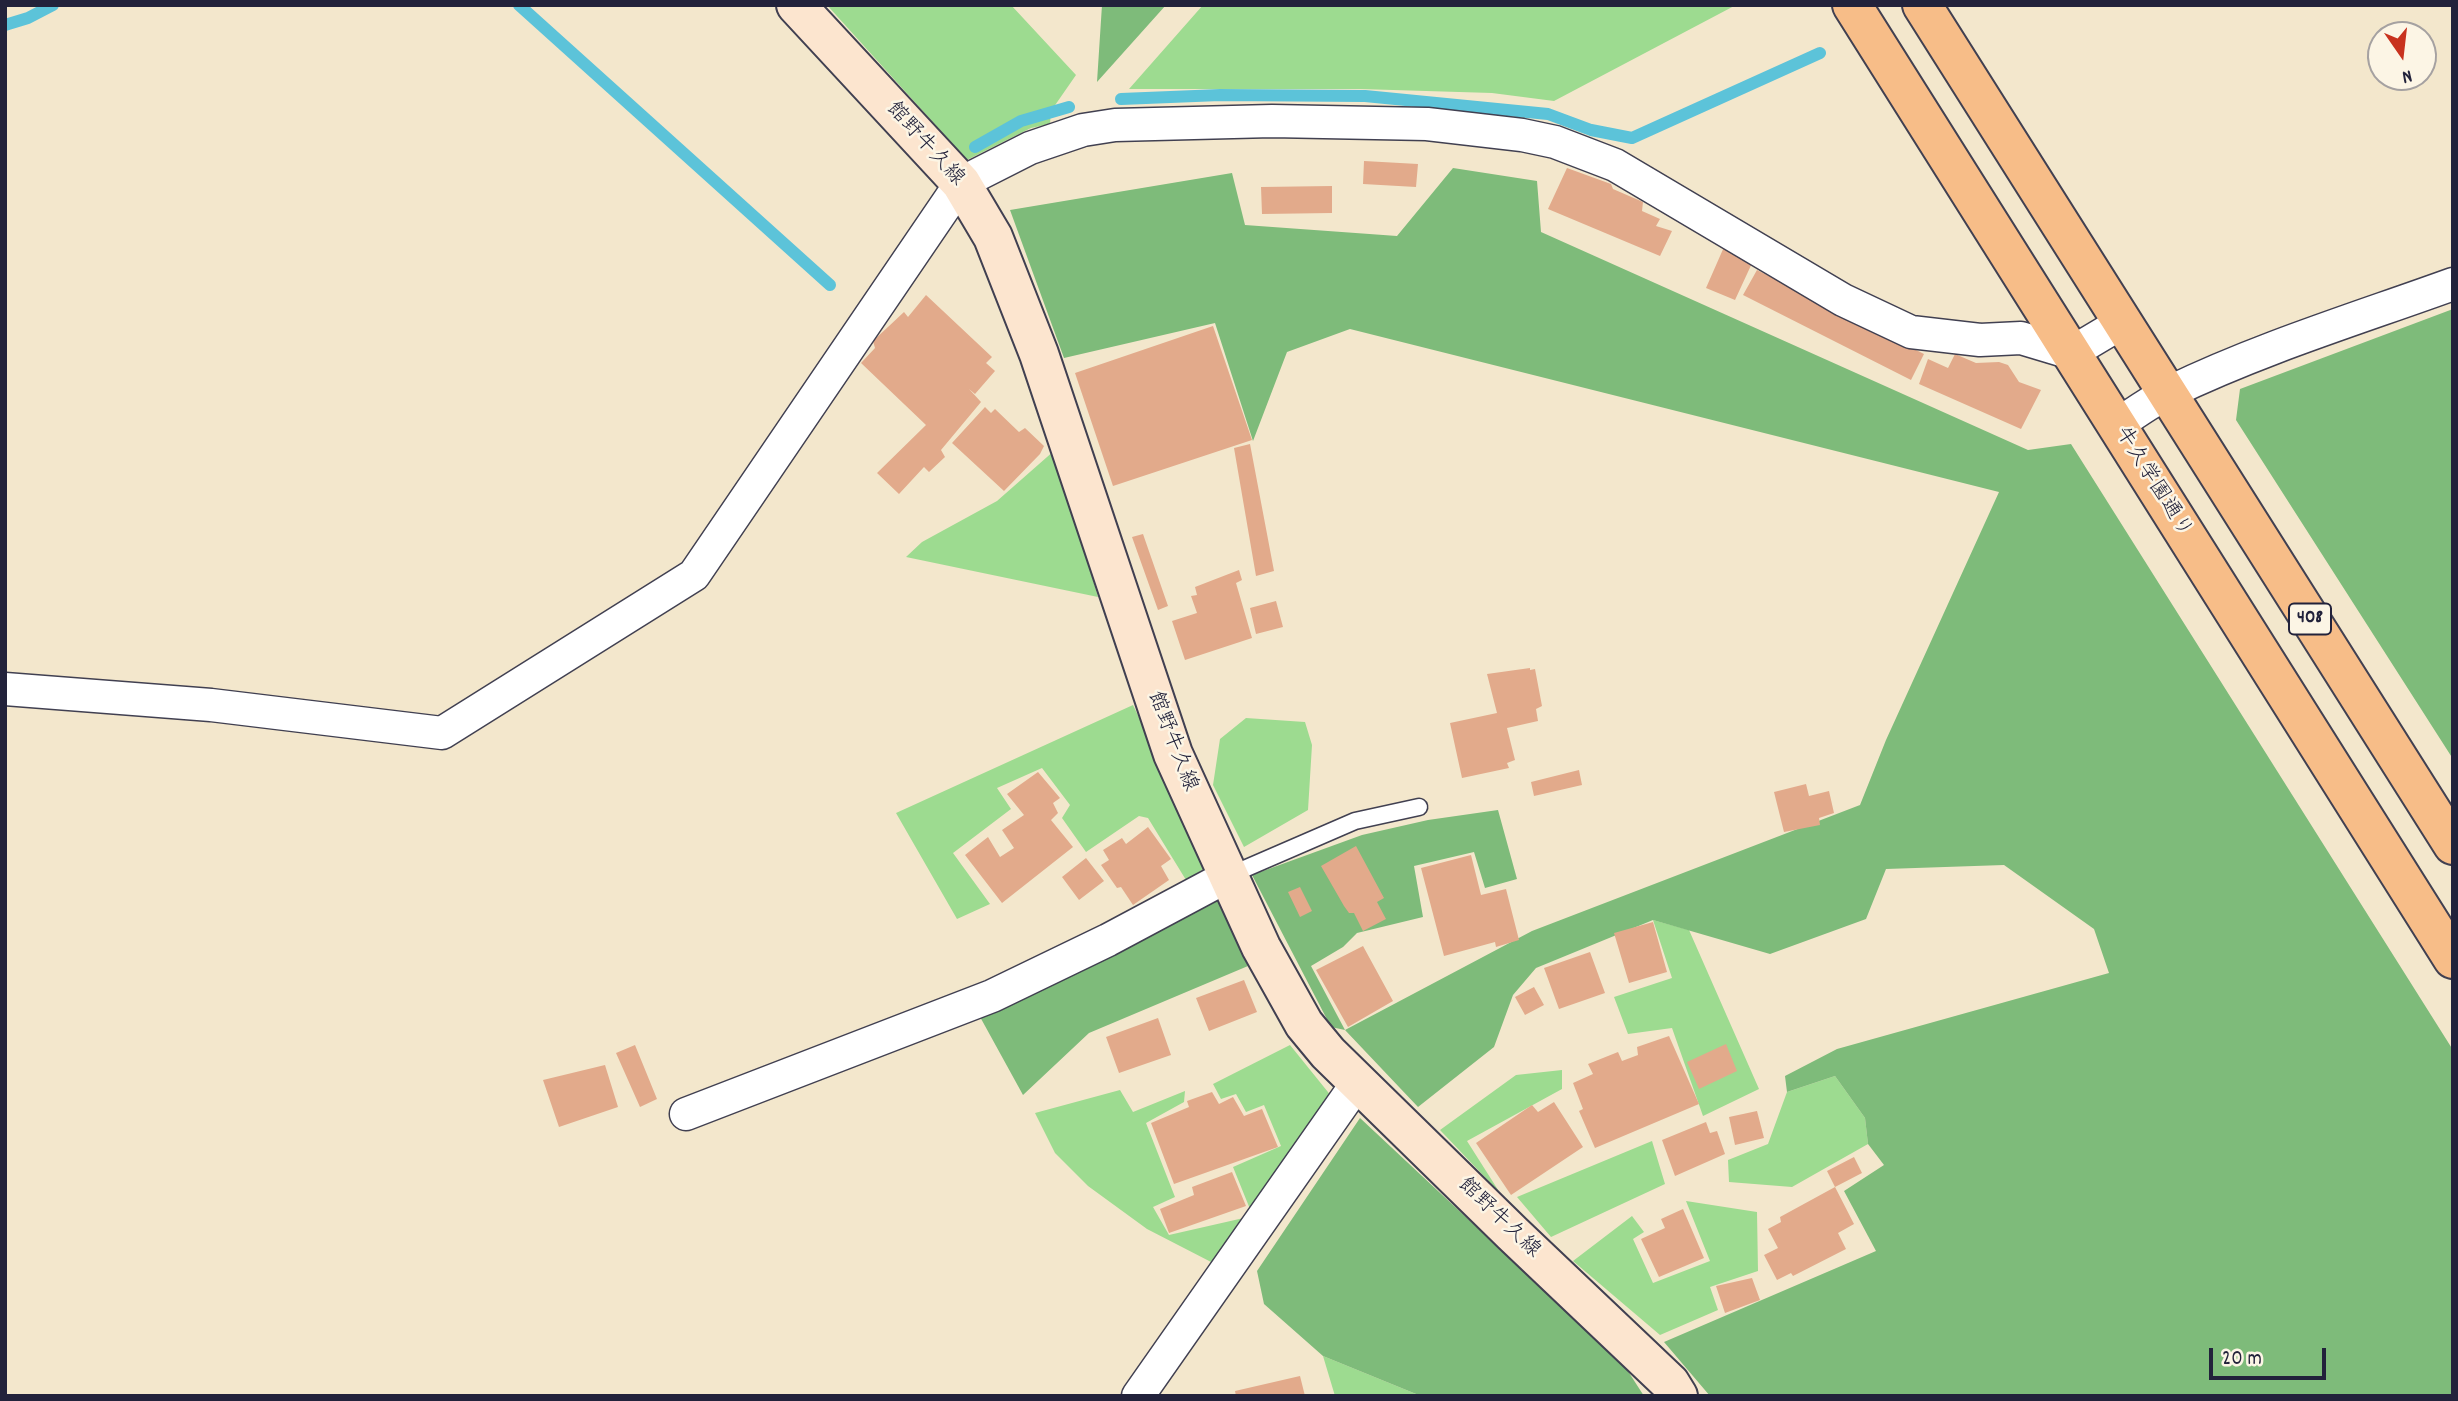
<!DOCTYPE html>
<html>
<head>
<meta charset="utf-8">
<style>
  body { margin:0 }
  #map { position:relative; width:2458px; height:1401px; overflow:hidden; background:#f3e7cc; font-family:Dekko,sans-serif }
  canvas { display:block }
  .frame { position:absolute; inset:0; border:7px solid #22223b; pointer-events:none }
  .north { position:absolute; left:2367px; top:21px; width:70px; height:70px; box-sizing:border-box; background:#fcf5e5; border:2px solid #a5a1a1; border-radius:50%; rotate:166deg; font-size:19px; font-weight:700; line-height:28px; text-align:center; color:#22223b }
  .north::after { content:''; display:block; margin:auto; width:24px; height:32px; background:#c8321e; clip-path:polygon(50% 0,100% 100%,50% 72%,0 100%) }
  .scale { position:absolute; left:2209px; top:1348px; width:117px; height:32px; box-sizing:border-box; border:4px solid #22223b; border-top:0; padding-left:9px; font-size:21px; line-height:24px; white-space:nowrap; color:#22223b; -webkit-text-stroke:5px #fcf5e5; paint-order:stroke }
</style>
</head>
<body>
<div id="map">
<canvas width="2458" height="1401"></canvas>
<div class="frame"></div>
<div class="north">N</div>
<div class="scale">20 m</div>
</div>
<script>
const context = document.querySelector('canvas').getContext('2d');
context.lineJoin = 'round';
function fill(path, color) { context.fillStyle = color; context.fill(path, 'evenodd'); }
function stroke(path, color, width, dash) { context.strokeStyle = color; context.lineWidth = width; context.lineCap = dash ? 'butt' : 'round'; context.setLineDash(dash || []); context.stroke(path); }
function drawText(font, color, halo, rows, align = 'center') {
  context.font = font + ' Dekko,"Klee One",sans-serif'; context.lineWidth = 5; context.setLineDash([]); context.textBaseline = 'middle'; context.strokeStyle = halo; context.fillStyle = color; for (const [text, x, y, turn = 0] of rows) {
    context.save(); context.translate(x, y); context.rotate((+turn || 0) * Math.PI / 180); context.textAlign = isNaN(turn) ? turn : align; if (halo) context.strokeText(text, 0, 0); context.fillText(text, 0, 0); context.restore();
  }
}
const green = new Path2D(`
  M827 5H1011L1076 75 1051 111 1050 124 1031 128 967 160Z
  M1203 5H1736L1554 101 1492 93 1360 89H1129Z
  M1055 450 1098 597 906 557 922 542 997 501Z
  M1133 705 1210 865 1186 880 1148 818 1139 816 1086 852 1062 818 1070 805 1042 768 997 788 1011 809 953 853 990 904 957 919 896 813Z
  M1246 718 1305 722 1312 745 1308 810 1244 847 1213 785 1220 739Z
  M1653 920 1689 930 1759 1089 1703 1116 1672 1028 1628 1034 1614 997 1672 978Z
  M1290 1045 1336 1102 1250 1209 1233 1167 1281 1146 1264 1105 1246 1112 1236 1094 1221 1099 1213 1084Z
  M1562 1070V1089L1467 1141 1500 1193 1440 1130 1516 1075Z
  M1835 1076 1865 1118 1868 1144 1792 1187 1729 1182 1728 1160 1768 1144 1787 1092Z
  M1120 1090 1133 1112 1185 1091 1184 1102 1146 1123 1175 1197 1153 1207 1169 1235 1248 1217 1213 1263 1147 1229 1088 1186 1055 1153 1035 1113Z
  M1652 1141 1665 1184 1551 1237 1517 1197Z
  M1686 1201 1757 1212 1758 1271 1710 1287 1718 1310 1660 1335 1573 1261 1632 1216 1644 1232 1633 1239 1653 1283 1710 1261Z
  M1323 1356 1421 1396H1335Z`);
const forest = new Path2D(`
  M1102 5H1166L1097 82Z
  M1453 168 1537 181 1541 232 2028 450 2071 444 2453 1050V1396H1710L1664 1342 1876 1251 1844 1191 1884 1165 1868 1144 1865 1118 1835 1076 1787 1092 1785 1076 1837 1049 2109 973 2094 929 2004 865 1886 869 1866 919 1770 954 1653 920 1536 968 1513 995 1494 1047 1418 1107 1345 1030 1331 1027 1252 875 1362 835 1428 820 1498 810 1517 879 1485 888 1474 852 1414 866 1423 917 1357 933 1343 947 1311 966 1345 1030 1532 931 1860 805 1886 740 1999 492 1350 329 1287 352 1253 441 1215 323 1064 358 1010 210 1232 173 1245 225 1397 236Z
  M2453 309V759L2236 420 2240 389Z
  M1216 897 1248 966 1089 1033 1023 1095 979 1015Z
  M1360 1118 1624 1365 1644 1396H1421L1323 1356 1264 1304 1257 1271Z`);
const stream = new Path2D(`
  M519 5 830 285
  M5 25 28 18 53 5
  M1121 99 1220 95 1365 96 1548 114 1591 130 1632 138 1820 53
  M975 147 1021 121 1069 107`);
const building = new Path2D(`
  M1364 161 1418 164 1416 187 1363 184Z
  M1567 168 1611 184 1613 189 1643 202 1642 211 1660 219 1656 226 1672 231 1660 256 1548 209Z
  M1332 186V213L1262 214 1261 187Z
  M1724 247 1753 261 1735 300 1706 288Z
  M1757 270 1924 354 1911 380 1743 295Z
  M926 295 992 357 986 363 995 371 975 394 969 389 981 402 941 450 945 457 929 472 924 467 899 494 877 473 926 425 861 363 875 348 873 341 904 312 908 317Z
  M1213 326 1252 440 1113 486 1075 373Z
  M1955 354 1976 363 1999 362 2008 365 2019 382 2041 390 2021 429 1919 384 1928 359 1948 368Z
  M985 407 991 413 995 409 1019 432 1025 428 1044 446 1040 454 1004 491 952 443Z
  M1250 444 1274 571 1256 576 1234 448Z
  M1143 534 1168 606 1158 610 1132 537Z
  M1239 570 1242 580 1236 583 1252 638 1185 660 1172 621 1197 613 1191 596 1197 595 1195 587Z
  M1276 601 1283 627 1256 634 1250 608Z
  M1530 668V670L1535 669 1542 706 1536 709 1538 721 1507 728 1515 760 1507 763 1509 768 1462 778 1450 723 1497 713 1487 674Z
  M1579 770 1582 785 1534 796 1531 782Z
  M1038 772 1060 798 1053 803 1058 813 1051 820 1073 847 1002 903 965 855 988 837 1000 857 1014 848 1002 830 1024 815 1007 794Z
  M1806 784 1809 796 1829 791 1834 813 1819 818 1820 825 1784 832 1774 792Z
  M1148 827 1171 859 1161 866 1169 880 1133 905 1121 887 1117 888 1101 865 1109 860 1103 850 1122 838 1126 844Z
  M1356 846 1384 898 1377 902 1386 919 1363 931 1354 913H1349L1344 906 1321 866Z
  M1471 855 1481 895 1506 889 1519 940 1496 947 1495 942 1444 956 1421 868Z
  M1086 858 1104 881 1079 900 1062 877Z
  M1300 887 1312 911 1300 917 1288 892Z
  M1653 922 1667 972 1629 983 1614 933Z
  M1363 946 1393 1001 1348 1027 1316 970Z
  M1590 952 1605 993 1559 1009 1544 968Z
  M1244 980 1257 1012 1209 1031 1196 998Z
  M1534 987 1544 1005 1525 1015 1515 997Z
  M1158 1018 1171 1055 1119 1073 1106 1037Z
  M1669 1036 1699 1104 1595 1148 1579 1111 1583 1109 1573 1083 1593 1074 1588 1064 1618 1052 1622 1061 1638 1055 1637 1047Z
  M1726 1044 1737 1071 1699 1089 1687 1062Z
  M635 1045 657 1099 640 1107 616 1053Z
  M605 1065 618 1107 559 1127 543 1080Z
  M1212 1092 1219 1104 1233 1097 1244 1116 1262 1109 1278 1147 1174 1184 1151 1123 1189 1107 1187 1101Z
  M1554 1102 1583 1147 1511 1195 1476 1143 1532 1105 1538 1112Z
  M1757 1111 1764 1138 1735 1145 1729 1117Z
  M1706 1122 1710 1133 1717 1131 1725 1154 1675 1176 1662 1140Z
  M1854 1157 1862 1173 1835 1187 1854 1224 1838 1233 1846 1249 1793 1276 1791 1273 1777 1280 1764 1255 1778 1248 1768 1229 1781 1222 1780 1217 1835 1187 1827 1171Z
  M1232 1172 1246 1206 1169 1233 1160 1209 1194 1195 1192 1187Z
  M1683 1209 1704 1258 1659 1277 1641 1239 1665 1228 1661 1219Z
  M1752 1278 1760 1300 1725 1313 1716 1286Z
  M1300 1376 1305 1396H1236L1235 1391Z`);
const service = new Path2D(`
  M1228 876 1355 821 1419 807`);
const minor = new Path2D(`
  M2116 426C2133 414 2151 401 2170 392 2261 348 2359 318 2453 284
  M5 689 211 705 442 733 694 575 961 183 1030 148 1083 130 1115 125 1272 121 1427 124 1522 135 1555 142 1615 165 1843 300 1911 332 1980 340 2021 338 2071 353 2123 322
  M686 1114 992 996 1108 940 1228 876
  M1138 1396 1358 1082`);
const secondary = new Path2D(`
  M796 5 961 183 993 237 1039 354 1173 754 1261 947 1304 1024 1328 1053 1512 1233 1670 1383 1678 1396`);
const trunk = new Path2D(`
  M1852 5 2453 959
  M1922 5 2453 845`);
const shields = [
  [2310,619,42]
];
const shieldNames = [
  ["408",2310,619]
];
const streetNames = [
  ["館野牛久線",924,145,48],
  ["牛久学園通り",2152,483,58],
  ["館野牛久線",1171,742,69],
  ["館野牛久線",1498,1219,44]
];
fill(green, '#9ddb90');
fill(forest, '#7ebb7a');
stroke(stream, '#5cc3d9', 12);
fill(building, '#e2aa8b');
stroke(service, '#414051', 19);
stroke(minor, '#414051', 35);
stroke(secondary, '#414051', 42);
stroke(trunk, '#414051', 42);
stroke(service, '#fff', 16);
stroke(minor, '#fff', 32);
stroke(secondary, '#fce5cf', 38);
stroke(trunk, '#f7bd88', 38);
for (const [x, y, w] of shields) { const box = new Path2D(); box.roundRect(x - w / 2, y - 15.5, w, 31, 5); context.fillStyle = '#fcf5e5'; context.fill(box); stroke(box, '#22223b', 2); }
drawText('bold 19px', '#22223b', null, shieldNames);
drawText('21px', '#22223b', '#fcf5e5', streetNames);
</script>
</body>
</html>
